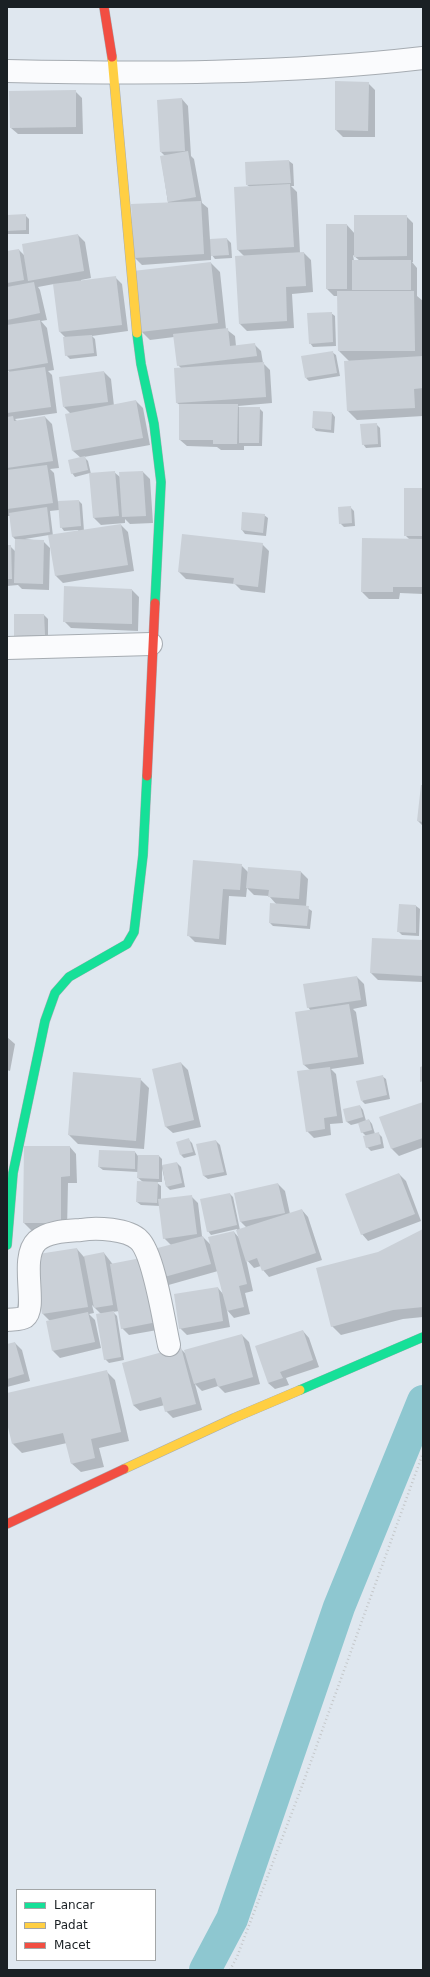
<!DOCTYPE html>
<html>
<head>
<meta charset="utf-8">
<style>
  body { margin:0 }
  #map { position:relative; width:430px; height:1977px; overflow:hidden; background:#dfe7ef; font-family:"DejaVu Sans",sans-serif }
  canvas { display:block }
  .frame { position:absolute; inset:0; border:8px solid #1a2024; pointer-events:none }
  .legend { position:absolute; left:16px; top:1889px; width:140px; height:72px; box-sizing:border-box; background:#fff; border:1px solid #a3a6a7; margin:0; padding:5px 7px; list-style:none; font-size:12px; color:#1a2024 }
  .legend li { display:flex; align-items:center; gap:8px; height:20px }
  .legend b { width:20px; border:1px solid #a3a6a7 }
</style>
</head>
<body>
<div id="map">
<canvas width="430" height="1977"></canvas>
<div class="frame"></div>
<ul class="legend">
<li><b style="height:5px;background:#16e098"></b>Lancar</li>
<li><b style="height:5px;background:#ffcf43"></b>Padat</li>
<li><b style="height:5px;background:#f24e42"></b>Macet</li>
</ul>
</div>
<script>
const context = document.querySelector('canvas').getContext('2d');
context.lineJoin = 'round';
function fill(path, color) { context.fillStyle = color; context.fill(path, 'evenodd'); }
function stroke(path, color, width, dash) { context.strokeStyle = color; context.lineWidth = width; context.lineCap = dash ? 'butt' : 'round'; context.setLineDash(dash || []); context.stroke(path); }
const shadow = new Path2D(`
  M368 83 375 90V137H343L336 130Z
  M75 91 82 98 83 134H18L11 128Z
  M182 99 188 106 191 156 194 159 202 203 208 208 210 240 227 239 231 243 232 258 215 259 211 254V260L142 265 135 258 168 203 161 157 165 156 161 152Z
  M289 161 293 164 294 186H291L297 192 300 253H304L311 260 313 292 292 294 294 328 247 331 240 324 244 256 238 250 250 187 247 185Z
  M25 215 29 219V234H8L7 216Z
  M406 216 413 223V262H412L417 268V296L423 301V416L357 420 348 411 349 361 339 351 338 296H334L327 289 347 225 355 234ZM353 255 360 261H354Z
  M78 235 85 242 91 278 81 280V282L115 277 122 284 128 331 92 336 95 339 97 356 70 359 66 355V338L60 332 54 284 38 287 40 290 47 320 41 321 47 328 54 370 48 371 52 375 57 413 15 419 17 421 45 417 52 424 59 468 50 469 54 473 58 502 79 501 82 504 84 531 121 525 128 532 134 571 63 583 56 576 49 535 25 539 43 541 50 548 49 590 22 589 18 585 7 586V546H10L16 552V540L13 537 10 516H7V373H10L7 369V252L19 250 25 256ZM59 510 61 527 64 531 78 530 79 532 53 536 50 511Z
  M211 263 220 272 226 329 235 336 236 346 254 344 261 351 263 363 270 370 272 403 238 406 240 408H259L263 412 262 446H244V450H221L217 447 187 446 180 440V405L177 403 181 368 178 365 174 337 150 340 141 331Z
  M331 313 335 316 336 346 313 347 310 343Z
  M332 352 336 355 340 376 309 381 306 378Z
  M104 372 111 379 114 406 136 401 143 408 150 445 84 457 88 461 91 474 114 472 120 477 143 472 150 479 153 523 130 524 125 519V523L101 525 94 518 90 473 75 477 72 473 81 458 73 451 71 414 64 407Z
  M332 413 335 417 334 433 316 431 313 427Z
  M376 424 380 428 381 447 366 448 363 444Z
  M423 489V594L400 593 399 599H369L362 592 409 539 405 535Z
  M350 507 354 511 355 526 344 527 340 523Z
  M264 515 268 518 266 536 245 534 242 530Z
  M262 544 269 551 265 593 241 590 235 584 186 579 179 572Z
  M132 590 139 597 138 631 71 628 64 621Z
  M15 615H44L48 619V639H18L15 635Z
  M423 786V826L418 821Z
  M194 861 241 865 248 872H301L308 879 306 907 312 911 310 929 273 926 270 923 277 905 269 896 254 895 247 888 246 897 229 896 226 945 195 942 188 935Z
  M416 906 420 909 419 936 402 935 398 931Z
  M423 941V982L378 980 371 973Z
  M357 977 364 984 367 1006 353 1009 356 1012 364 1064 331 1069 336 1074 343 1123 330 1124 331 1135 314 1138 307 1131 310 1070 304 1065 311 1011 308 1007Z
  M7 1037 15 1044 10 1071 7 1070Z
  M181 1063 188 1070 201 1127 173 1133 166 1127Z
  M382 1076 386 1079 390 1099 365 1104 362 1101Z
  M140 1079 149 1088 144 1149 78 1144 69 1135Z
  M423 1103V1147L399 1156 392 1149 381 1118Z
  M360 1106 363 1110 366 1121 369 1120 372 1124 375 1134 378 1133 382 1137 384 1148 371 1151 367 1147 366 1136 362 1132 359 1123 351 1125 347 1122 344 1110Z
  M189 1140 192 1143 196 1155 184 1158 181 1155Z
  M216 1141 220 1145 227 1175 208 1179 204 1176 197 1145Z
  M70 1147 76 1154 77 1183H68L67 1230H31L24 1223Z
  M135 1152 138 1156H159L162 1159V1166L177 1163 181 1167 185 1187 170 1190 166 1186 162 1168V1182H156L161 1186V1200L191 1196 198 1203 202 1236 211 1245 234 1232 240 1239 237 1229 211 1235 208 1231 230 1194 233 1197 240 1230 247 1228 241 1222 235 1194 278 1184 285 1191 290 1214 302 1210 308 1217 322 1260 269 1277 263 1270 261 1266 254 1268 246 1259 253 1291 245 1293 250 1314 234 1318 227 1310 230 1327 187 1335 180 1328 218 1288 223 1294 218 1271 165 1286 158 1279 171 1245 164 1238 160 1206 141 1205 137 1202 143 1182 138 1178V1172L103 1170 99 1167Z
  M399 1174 406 1181 421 1221 368 1241 362 1234Z
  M423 1230V1317L403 1319 341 1335 332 1326 379 1253Z
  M77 1249 84 1257 104 1253 163 1329 129 1335 122 1328 119 1311 113 1312 117 1316 124 1360 109 1363 105 1359 101 1314 92 1305 94 1313 89 1314 95 1320 101 1348 60 1358 53 1351 47 1322 50 1321 43 1314 33 1256Z
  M303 1331 309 1338 319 1367 286 1378 289 1385 275 1389 268 1383Z
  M242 1335 249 1342 260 1384 225 1393 218 1386 202 1391 195 1384 202 1410 173 1418 166 1411 165 1405 140 1411 133 1405 180 1348 187 1355Z
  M15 1343 22 1350 30 1381 7 1387V1345Z
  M106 1371 115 1380 129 1441 99 1448 104 1467 81 1472 71 1463 67 1443 22 1453 13 1444 7 1418V1394Z`);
const canal = new Path2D(`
  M205 1970 232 1919 339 1607 423 1401`);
const building = new Path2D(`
  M335 81 369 82 368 131 335 130Z
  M76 90V127L10 128 9 91Z
  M182 98 185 151 160 152 157 100Z
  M188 151 196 197 168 202 160 156Z
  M289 160 291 183 246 185 245 162Z
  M290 184 294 247 237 250 234 187Z
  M201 201 204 254 134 258 131 204Z
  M26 214V230L7 231V215Z
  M354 215H407V256L354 257Z
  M326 224H347V289H326Z
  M78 234 84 271 28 281 22 244Z
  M227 238 229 255 211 256 210 239Z
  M19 249 24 280 7 283V251Z
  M304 252 306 286 286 287 287 321 239 324 235 256Z
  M352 260H411V290H352Z
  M211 262 218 323 140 332 133 271Z
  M116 276 122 325 59 332 53 284Z
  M34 282 40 313 7 320V287Z
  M337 291H414L415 351H338Z
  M332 312 333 342 309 344 307 313Z
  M40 320 48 363 7 370V325Z
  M228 328 230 346 255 343 257 356 177 366 173 334Z
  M92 335 94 353 65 356 63 337Z
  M333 351 337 373 305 378 301 356Z
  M423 356V388L414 389 415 408 347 411 344 361Z
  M264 362 266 397 176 403 174 368Z
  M45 367 51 407 7 413V372Z
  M104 371 108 402 63 407 59 377Z
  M136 400 143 438 72 451 65 414Z
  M179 404H238L237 444H213V440H179Z
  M239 407H260L259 443H239Z
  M313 411 332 412 331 430 312 428Z
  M13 416 14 421 45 416 53 461 7 468V417Z
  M377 423 378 444 362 445 360 424Z
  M85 456 88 470 71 474 68 460Z
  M47 465 53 503 7 509V470Z
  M115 471 119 516 93 518 89 473Z
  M143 471 146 516 122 517 119 472Z
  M404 488H423V536H404Z
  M79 500 81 526 60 528 58 501Z
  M351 506 352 523 339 524 338 507Z
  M47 507 50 532 12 537 9 513Z
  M242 512 265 514 263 533 241 530Z
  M121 524 128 565 55 576 48 535Z
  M182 534 263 543 258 587 233 584 234 578 178 572Z
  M362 538 423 539V587H393V592H361Z
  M15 539 44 540 43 584 14 583Z
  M7 545H11L12 579H7Z
  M64 586 132 589V624L63 622Z
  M14 614H44L45 635 14 636Z
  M421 785H423V822L417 821Z
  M193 860 242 864 240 890 223 889 219 939 187 936Z
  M248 867 301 871 299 899 268 897 269 890 246 888Z
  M270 903 309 906 307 926 269 923Z
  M399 904 416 905V933L397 932Z
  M372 938 423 940V976L370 973Z
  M357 976 361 1000 307 1008 303 984Z
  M349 1004 358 1057 303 1065 295 1012Z
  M181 1062 194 1120 165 1127 152 1069Z
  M423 1066V1081L420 1082V1067Z
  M330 1067 337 1116 324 1118 325 1129 306 1132 297 1071Z
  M73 1072 141 1078 136 1141 68 1135Z
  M383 1075 387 1095 361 1101 356 1081Z
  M423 1102V1138L391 1149 379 1117Z
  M360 1105 363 1117 346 1122 343 1109Z
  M369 1119 372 1130 361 1133 358 1123Z
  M379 1132 381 1144 366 1148 363 1136Z
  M189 1138 193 1152 180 1155 176 1142Z
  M216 1140 224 1172 203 1176 196 1144Z
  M24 1146H70V1176L61 1177V1223H23Z
  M99 1150 135 1151V1169L98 1167Z
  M138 1155H159V1179L137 1178Z
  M177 1162 182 1183 166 1187 162 1165Z
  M399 1173 415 1214 361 1235 345 1194Z
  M137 1181 158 1182 157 1203 136 1202Z
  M278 1183 285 1213 240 1222 234 1193Z
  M230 1193 237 1225 207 1232 200 1199Z
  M192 1195 197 1234 163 1239 158 1199Z
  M302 1209 316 1253 262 1271 257 1258 246 1262 236 1230Z
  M423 1229V1307L393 1310 331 1327 316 1268 378 1252Z
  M234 1231 247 1284 239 1286 244 1307 227 1311 208 1237Z
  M203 1236 211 1264 157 1279 150 1250Z
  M77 1248 88 1307 42 1314 32 1255Z
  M104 1252 113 1305 94 1308 84 1256Z
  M146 1257 157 1322 121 1329 110 1264Z
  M218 1287 223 1321 179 1329 174 1294Z
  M114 1311 121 1357 104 1360 96 1314Z
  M88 1312 95 1342 52 1351 46 1321Z
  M303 1330 313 1360 280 1372 283 1378 268 1383 255 1346Z
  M242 1334 253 1377 218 1387 215 1378 194 1384 184 1350Z
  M15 1342 24 1374 7 1379V1344Z
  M181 1347 196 1404 165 1412 161 1397 133 1405 122 1363Z
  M107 1370 121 1432 91 1439 95 1458 71 1464 63 1433 12 1444 7 1423V1393Z`);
const path = new Path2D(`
  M230 1970 237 1957 302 1786 423 1453`);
const street = new Path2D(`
  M7 71C146 74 285 74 423 58
  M7 648 151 644
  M7 1320C12 1319 20 1320 25 1317 38 1307 19 1258 37 1241 48 1231 68 1231 81 1230 96 1227 128 1229 139 1240 154 1254 164 1323 169 1345`);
const fast = new Path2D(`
  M137 333 141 364 154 424 161 482 155 603
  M7 1245 13 1173 45 1021 55 993 69 977 127 944 134 932 143 855 147 776
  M300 1390 423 1337`);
const slow = new Path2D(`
  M112 57 137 333
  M124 1469 234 1418 300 1390`);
const jam = new Path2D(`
  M104 7 112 57
  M147 776 155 603
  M7 1524 124 1469`);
fill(shadow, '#0003');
stroke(canal, '#8ec7d0', 32);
fill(building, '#cad0d7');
stroke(street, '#a6acb2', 24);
stroke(fast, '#a6acb2', 10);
stroke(slow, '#a6acb2', 10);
stroke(jam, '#a6acb2', 10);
stroke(path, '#c4c7c9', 2.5, [1, 3]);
stroke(street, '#fafbfd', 22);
stroke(fast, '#16e098', 9);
stroke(slow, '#ffcf43', 9);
stroke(jam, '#f24e42', 9);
</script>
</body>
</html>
